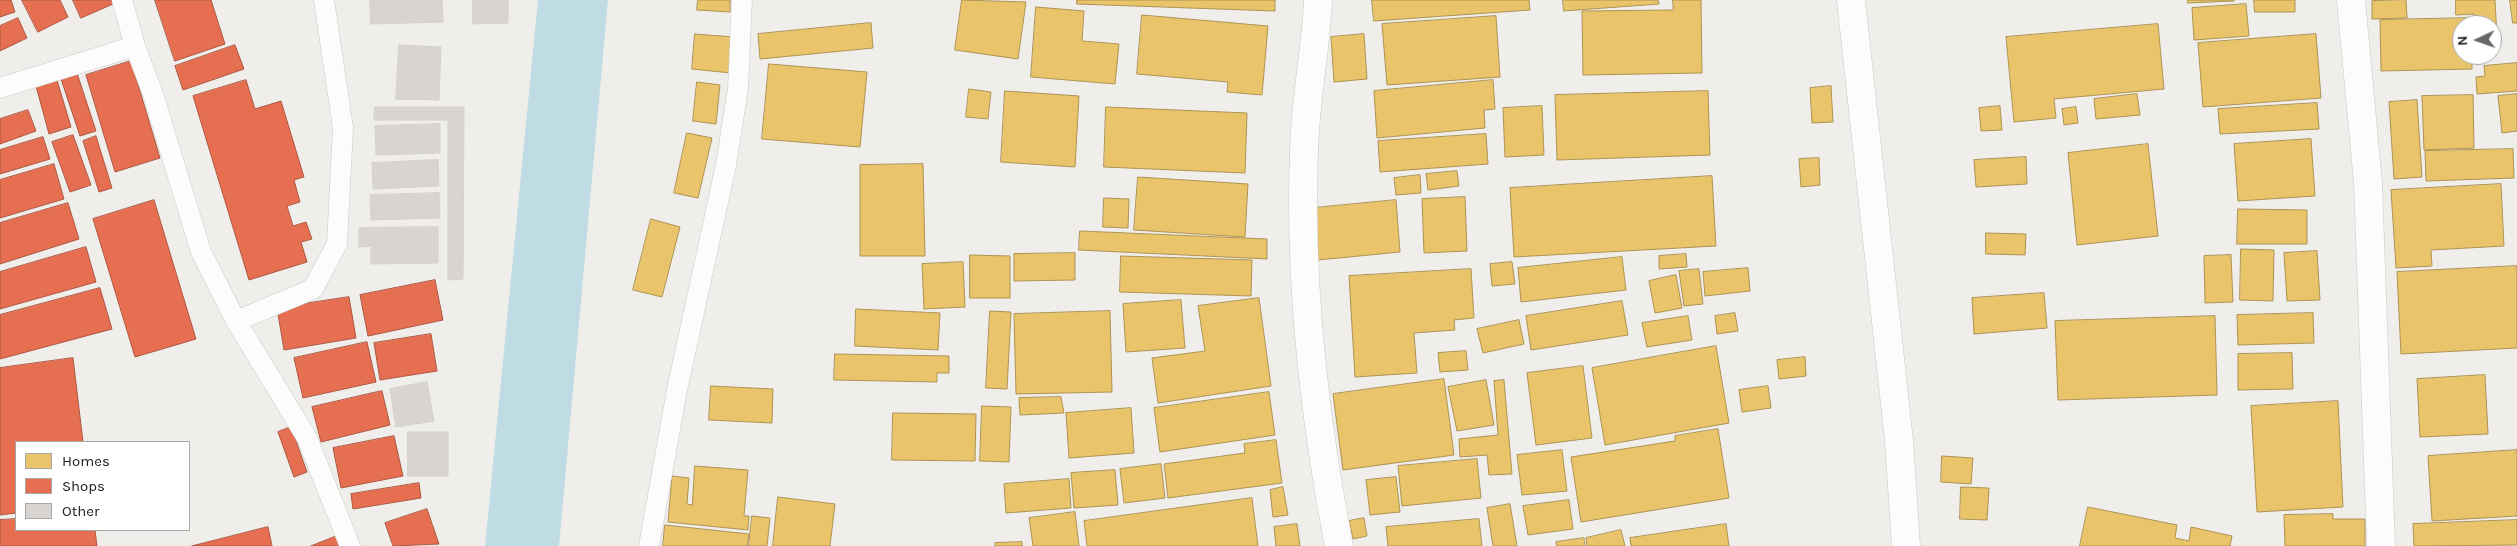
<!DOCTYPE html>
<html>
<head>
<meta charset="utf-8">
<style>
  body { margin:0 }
  #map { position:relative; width:2517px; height:546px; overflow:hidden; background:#f0eeeb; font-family:Karla,sans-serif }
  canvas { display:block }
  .legend { position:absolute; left:15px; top:441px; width:175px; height:90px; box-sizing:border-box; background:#fff; border:1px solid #a7a7a7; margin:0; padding:6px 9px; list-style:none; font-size:15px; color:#222 }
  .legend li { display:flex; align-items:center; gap:10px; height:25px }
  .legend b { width:25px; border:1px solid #a7a7a7 }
  .north { position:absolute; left:2452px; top:15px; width:50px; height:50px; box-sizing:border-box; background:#fff; border:1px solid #a7a7a7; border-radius:50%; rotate:267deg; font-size:14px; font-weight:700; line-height:20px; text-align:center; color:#222 }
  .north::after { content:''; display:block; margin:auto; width:18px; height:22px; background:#6a6968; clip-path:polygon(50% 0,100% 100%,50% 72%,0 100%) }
</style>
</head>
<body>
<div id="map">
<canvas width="2517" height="546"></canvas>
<ul class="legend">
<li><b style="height:14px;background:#e9c46a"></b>Homes</li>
<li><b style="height:14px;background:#e76f51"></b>Shops</li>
<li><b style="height:14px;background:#d7d4d2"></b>Other</li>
</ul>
<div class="north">N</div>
</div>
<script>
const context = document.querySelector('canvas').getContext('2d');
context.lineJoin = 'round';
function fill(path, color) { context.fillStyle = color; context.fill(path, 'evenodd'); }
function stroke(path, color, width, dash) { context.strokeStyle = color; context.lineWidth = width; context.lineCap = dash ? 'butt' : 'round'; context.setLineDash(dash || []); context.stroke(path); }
const water = new Path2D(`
  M538 0H608L559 546H485Z`);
const homes = new Path2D(`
  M698 0H730V12L697 10Z
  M962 0 1026 2 1018 59 955 50Z
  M1077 0H1275V11L1077 4Z
  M1372 0H1529L1530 10 1374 21Z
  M1563 0H1658L1659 4 1564 11Z
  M1673 0H1701L1702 73 1583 75 1582 11 1673 10Z
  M2188 0H2234V1L2188 3Z
  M2254 0H2295V12H2255Z
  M2406 0 2407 18 2372 19V1Z
  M2456 0H2495L2497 37 2492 38V25H2474V14L2456 15Z
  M2510 0H2517V23H2513Z
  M2246 4 2249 36 2194 40 2192 8Z
  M1036 7 1084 11 1082 41 1119 44 1115 84 1031 77Z
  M1142 15 1268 26 1262 95 1227 92 1228 82 1137 74Z
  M1496 16 1500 77 1387 85 1382 24Z
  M2471 18V25H2462V55H2472V69L2381 71 2380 20Z
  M871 23 873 48 760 59 758 34Z
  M2158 24 2164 89 2054 99 2056 118 2014 122 2006 37Z
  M695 34 734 37 731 73 692 69Z
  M1364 34 1367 79 1334 82 1331 37Z
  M2316 34 2321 98 2203 107 2198 43Z
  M2517 63V91L2477 94 2476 77 2485 76 2484 66Z
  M769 64 867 72 860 147 762 139Z
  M1493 80 1495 109 1484 110 1485 128 1377 138 1374 91Z
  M697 82 720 85 716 124 693 121Z
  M1831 86 1833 122 1812 123 1810 88Z
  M969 89 991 92 988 119 966 117Z
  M1005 91 1079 96 1075 167 1001 162Z
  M1708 91 1710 155 1557 160 1555 95Z
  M2137 94 2140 115 2096 119 2094 99Z
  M2517 94V131L2502 133 2498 96Z
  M2473 95 2474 148 2424 150 2422 96Z
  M2417 100 2422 177 2394 179 2389 102Z
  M2317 103 2319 129 2220 134 2218 109Z
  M1542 106 1544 155 1505 157 1503 108Z
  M2000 106 2002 130 1981 131 1979 108Z
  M1106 107 1247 113 1245 173 1104 167Z
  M2076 107 2078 123 2064 125 2062 109Z
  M687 133 712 138 698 198 674 193Z
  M1486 134 1488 164 1380 172 1378 141Z
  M2311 139 2315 196 2238 201 2234 144Z
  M2148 144 2158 236 2077 245 2068 153Z
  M2513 149 2514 178 2426 181 2425 151Z
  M2026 157 2027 184 1976 187 1974 160Z
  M1819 158 1820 185 1801 187 1799 159Z
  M923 164 925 256H860V165Z
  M1457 171 1459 186 1428 190 1426 174Z
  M1420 175 1421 193 1396 195 1394 178Z
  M1712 176 1716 246 1514 257 1510 188Z
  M1138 177 1248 184 1245 237 1134 230Z
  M2501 184 2504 246 2431 250 2432 266 2396 268 2391 190Z
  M1465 197 1467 251 1424 253 1422 199Z
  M1104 198 1129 199 1128 228 1103 227Z
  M1396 200 1400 252 1318 260 1314 208Z
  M2238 209 2307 210V244H2237Z
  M651 219 680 227 662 297 633 290Z
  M1080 231 1267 239V259L1079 250Z
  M1986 233 2026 234 2025 255 1986 254Z
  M2241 249 2274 250 2273 301 2240 300Z
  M2317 251 2320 300 2287 301 2284 253Z
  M1075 253V280L1014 281V254Z
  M1686 254 1687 267 1659 269V256Z
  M970 255 1010 256V298H970Z
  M2231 255 2233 302 2205 303 2204 256Z
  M1121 256 1252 260 1251 296 1120 292Z
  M1622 257 1626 290 1521 302 1518 268Z
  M963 262 965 307 924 309 922 264Z
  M1512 262 1515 284 1492 286 1490 264Z
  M2517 266V348L2401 354 2397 272Z
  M1748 268 1750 291 1705 296 1703 272Z
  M1471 269 1474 318 1454 320 1455 330 1414 333 1417 373 1355 377 1349 276Z
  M1699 269 1703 304 1684 306 1679 271Z
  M1676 275 1682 308 1655 313 1649 281Z
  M2044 293 2047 328 1974 334 1972 298Z
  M1259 298 1271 386 1158 403 1152 358 1205 351 1198 306Z
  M1181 300 1185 348 1126 352 1123 304Z
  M1622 301 1628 335 1531 350 1526 316Z
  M856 309 940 313 938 350 855 346Z
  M990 311 1011 312 1007 389 986 388Z
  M1110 311 1112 392 1016 394 1014 314Z
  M1735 313 1738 331 1717 334 1715 316Z
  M2313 313 2314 343 2238 345 2237 315Z
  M1688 316 1692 340 1647 347 1642 323Z
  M2215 316 2217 395 2058 400 2055 321Z
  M1519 320 1524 344 1483 353 1477 329Z
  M1716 346 1729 423 1605 445 1592 368Z
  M1466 351 1468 370 1440 372 1438 353Z
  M2292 353 2293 389 2238 390V354Z
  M835 354 949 356V373H937V382L834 380Z
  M1805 357 1806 376 1779 379 1777 360Z
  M1583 366 1592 438 1536 445 1527 373Z
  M2485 375 2488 434 2420 437 2417 379Z
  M1444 379 1454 455 1343 470 1333 394Z
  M1486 380 1494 425 1457 431 1448 387Z
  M1504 380 1512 474 1489 475 1487 455 1460 457 1459 439 1498 435 1494 381Z
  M711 386 773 389 772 423 709 420Z
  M1768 386 1771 408 1742 412 1739 390Z
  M1269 392 1275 435 1160 452 1154 408Z
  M1061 397 1064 413 1020 415 1019 398Z
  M2338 401 2343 507 2257 512 2251 406Z
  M982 406 1011 407 1009 462 980 461Z
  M1131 408 1134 453 1069 458 1066 413Z
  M893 413 976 414 975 461 892 460Z
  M1718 429 1729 498 1581 522 1571 457 1675 441V436Z
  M1276 440 1282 483 1168 498 1164 464 1245 453 1244 444Z
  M1562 450 1567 491 1522 495 1517 455Z
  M2517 450V516L2432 521 2428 456Z
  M1942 456 1973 458 1971 484 1941 482Z
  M1477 459 1481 498 1402 506 1398 466Z
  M1161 464 1165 498 1124 503 1120 469Z
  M695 466 748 470 744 516H749L748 530 668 522 672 476 689 478 687 504 692 505Z
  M1115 470 1118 505 1074 508 1071 473Z
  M1396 477 1400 512 1370 515 1366 480Z
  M1069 479 1071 508 1006 513 1004 484Z
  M1283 487 1288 515 1273 517 1270 490Z
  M1961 487 1989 488 1987 520 1960 519Z
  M778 497 835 504 830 546H773Z
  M1252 498 1258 546H1087L1084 521Z
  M1569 500 1573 529 1528 535 1523 506Z
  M1510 504 1517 546H1493L1487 508Z
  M2088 507 2177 525 2175 538 2189 541 2191 527 2232 536 2230 546H2080Z
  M1075 512 1079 546H1033L1029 518Z
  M2333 514V519H2365V546H2285L2284 515Z
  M752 516 770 518 767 546H749Z
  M1364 518 1367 536 1353 539 1349 521Z
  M1479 519 1482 546H1388L1386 527Z
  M2517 520V545L2414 546 2413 524Z
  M1297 524 1300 546H1276L1274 527Z
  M1726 524 1729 546H1631L1630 538Z
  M665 525 749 534 747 546H663Z
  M1621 530 1625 546H1587L1586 538Z
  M1584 538 1585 546H1557L1556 542Z
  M1022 542V546H995V543Z`);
const shops = new Path2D(`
  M0 0H11L15 12 0 17Z
  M22 0H60L68 17 38 32Z
  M73 0H120V1L81 18Z
  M155 0H211L225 44 175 61Z
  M18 18 27 38 0 51V26Z
  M235 45 244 69 183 90 175 66Z
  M131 61 160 158 115 172 86 75Z
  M76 70 96 131 80 136 60 76Z
  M57 80 71 127 49 134 36 86Z
  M246 80 255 109 281 101 304 177 294 180 300 202 287 206 293 226 306 222 312 239 301 242 307 262 249 280 193 96Z
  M28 110 36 131 0 144V119Z
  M73 135 91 185 70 192 52 142Z
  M96 136 112 188 99 192 83 141Z
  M43 137 50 159 0 174V150Z
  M54 164 64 199 0 218V180Z
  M154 200 196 339 135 357 93 219Z
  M68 203 79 239 0 264V223Z
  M86 247 96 282 0 309V272Z
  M435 280 443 320 368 336 360 295Z
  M100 288 112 329 0 359V315Z
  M349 297 356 338 284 350 277 308Z
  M431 334 437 371 380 380 374 343Z
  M367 342 376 382 303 398 294 358Z
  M73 358 83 442H16V513L0 515V368Z
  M382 391 390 425 321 442 312 407Z
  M291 427 307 472 294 477 278 432Z
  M394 436 403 476 341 488 333 448Z
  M419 483 421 498 353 509 351 494Z
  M427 509 439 544 393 546 385 523Z
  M16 519V530H95L97 546H0V520Z
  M268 527 272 546H192Z
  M337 536 340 546H311Z`);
const building = new Path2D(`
  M370 0H442L443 22 371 24Z
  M473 0H508V23L473 24Z
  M399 45 441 47 439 100 396 99Z
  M375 107H464L463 279 448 280V120H374Z
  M440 124V153L376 155 375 126Z
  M438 160 439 186 373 189 372 163Z
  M439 193 440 218 371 220 370 195Z
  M438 227V263L371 264V246L359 247V228Z
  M427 382 434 421 396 427 390 389Z
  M408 432H448V476H408Z`);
const service = new Path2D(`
  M122 0 135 46 153 94 201 252 236 321 307 438 350 546
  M0 88 135 46
  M236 321 313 289 337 244 343 128 324 0
  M649 546 677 390 726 165 738 88 742 0`);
const minor = new Path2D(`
  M1318 0C1316 50 1305 100 1304 151 1299 282 1314 417 1339 546
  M2351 0 2368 183 2381 546`);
const tertiary = new Path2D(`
  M1851 0 1899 441 1906 546`);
fill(water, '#bfdbe3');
fill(homes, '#e9c46a');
stroke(homes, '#ad9354', 1);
fill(shops, '#e76f51');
stroke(shops, '#ac5843', 1);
fill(building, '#d7d4d2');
stroke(building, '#d3d0cc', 1);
stroke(service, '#c9c8c7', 21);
stroke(minor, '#c9c8c7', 29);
stroke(tertiary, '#c9c8c7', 29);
stroke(service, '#fdfcfc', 20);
stroke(minor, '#fdfcfc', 28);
stroke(tertiary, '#fdfcfc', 28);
</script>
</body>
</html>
